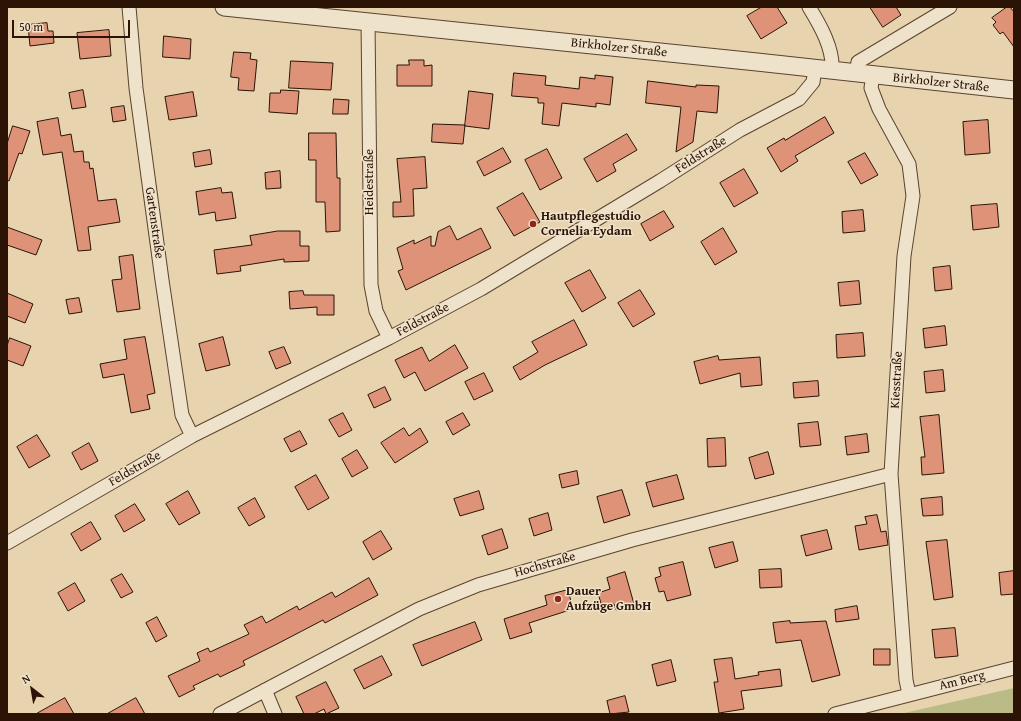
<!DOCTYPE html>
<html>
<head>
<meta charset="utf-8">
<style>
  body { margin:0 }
  #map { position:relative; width:1021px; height:721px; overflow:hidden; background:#e7d3ad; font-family:"Gentium Book Plus",serif }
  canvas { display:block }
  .frame { position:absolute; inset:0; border:8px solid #2b1306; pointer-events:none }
  .north { position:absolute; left:12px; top:669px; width:40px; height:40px; -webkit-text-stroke:3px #efe2ca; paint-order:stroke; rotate:329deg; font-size:11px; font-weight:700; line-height:16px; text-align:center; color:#2b1306 }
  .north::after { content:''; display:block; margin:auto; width:14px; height:18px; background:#2b1306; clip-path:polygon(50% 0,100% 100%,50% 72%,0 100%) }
  .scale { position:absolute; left:12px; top:20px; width:118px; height:18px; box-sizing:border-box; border:2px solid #2b1306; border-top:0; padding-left:5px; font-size:12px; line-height:14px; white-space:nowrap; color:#2b1306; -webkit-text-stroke:3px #efe2ca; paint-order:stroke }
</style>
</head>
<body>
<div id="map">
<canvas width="1021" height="721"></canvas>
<div class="frame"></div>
<div class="north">N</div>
<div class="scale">50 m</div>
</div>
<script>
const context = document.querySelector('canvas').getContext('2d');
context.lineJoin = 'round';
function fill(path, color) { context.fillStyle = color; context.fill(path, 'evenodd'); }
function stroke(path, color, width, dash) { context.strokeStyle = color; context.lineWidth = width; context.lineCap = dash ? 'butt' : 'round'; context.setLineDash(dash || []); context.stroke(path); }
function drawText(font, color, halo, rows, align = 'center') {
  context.font = font + ' "Gentium Book Plus",serif'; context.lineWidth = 3; context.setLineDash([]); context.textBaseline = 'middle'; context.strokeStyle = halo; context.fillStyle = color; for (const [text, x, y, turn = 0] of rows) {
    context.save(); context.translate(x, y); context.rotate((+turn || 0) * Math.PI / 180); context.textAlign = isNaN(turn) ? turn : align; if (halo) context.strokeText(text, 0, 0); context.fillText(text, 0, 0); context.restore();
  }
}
const green = new Path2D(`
  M1014 688V714H900Z`);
const building = new Path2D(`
  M762 7H777L787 23 761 39 747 16Z
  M870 7H896L901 15 883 27Z
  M1007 7H1010L1014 12V47L1003 32 1000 34 993 25 996 22 992 18Z
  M47 23 48 31H53L54 43 30 46 28 25Z
  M109 30 111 56 80 59 77 33Z
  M164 36 191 39 190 59 163 57Z
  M234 52 251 53 250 59 257 60 254 91 238 90 239 78 231 77Z
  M409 60H424V66L432 65V86H397V65H409Z
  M291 61 333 63 331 90 289 88Z
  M514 73 546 76 545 85 579 89 580 77 595 79V75L613 77 610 105 596 103V107L562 103 559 126 542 124 544 103H538V98L512 96Z
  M648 81 696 87V85L719 86 717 113 697 111 693 142 676 152 681 107 646 103Z
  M83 90 86 107 72 109 69 93Z
  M281 90 299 91 297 114 269 112 270 93H280Z
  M469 91 493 94 489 129 465 126Z
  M193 92 197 116 169 120 165 97Z
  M334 99 349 100 348 114H333Z
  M124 106 126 120 113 122 111 108Z
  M825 117 834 133 795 156 798 161 781 172 767 148 784 138 785 140Z
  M58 118 61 136 71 134 74 152 83 151 84 162H89L90 169 93 168 98 201 116 199 120 222 88 227 91 250 78 251 62 152 43 155 37 122Z
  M988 120 990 153 965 155 963 122Z
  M433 124 465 125 463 144 432 142Z
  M13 126 30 131 22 154 19 153 9 181 7 180V144Z
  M309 133H336L337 178H340V231L326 232 325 202H316V160H309Z
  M627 134 637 150 613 164 616 171 597 182 584 159Z
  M503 148 511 162 484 176 477 162Z
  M547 149 562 178 540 190 525 160Z
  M210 150 212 164 195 167 193 153Z
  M865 153 878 175 861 184 848 162Z
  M425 157 427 188 413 189 414 216 393 217V202H401L397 159Z
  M744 169 758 193 734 207 720 183Z
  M280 171 281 188 266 189 265 173Z
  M221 188 222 193 232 192 236 218 216 221 215 212 199 215 196 192Z
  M523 193 540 222 514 236 497 208Z
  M997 204 999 227 973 230 971 206Z
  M863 210 865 231 843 233 842 212Z
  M664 211 674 227 650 241 641 224Z
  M450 226 457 240 481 228 491 248 406 290 398 271 403 269 397 248 414 240V244L431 236V246H435L438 232Z
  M7 227 42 240 36 255 7 245Z
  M723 228 737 252 715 265 701 242Z
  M278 231H300V246H309V261L284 262V259L240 266 241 271 217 274 214 250 252 245 250 236Z
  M133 255 140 309 117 312 112 280 122 279 119 257Z
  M950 266 952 289 935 291 933 268Z
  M590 270 606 298 582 312 565 283Z
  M859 281 861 304 840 306 838 283Z
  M640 290 655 314 633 327 618 303Z
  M303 291 304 295H334V315H317V307L290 309 289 292Z
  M7 293 33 304 25 323 7 316Z
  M79 298 82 312 69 314 66 300Z
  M574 320 587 345 545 365 520 380 513 367 538 352 532 342Z
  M945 326 947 345 925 348 923 329Z
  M863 333 865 356 837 358 836 335Z
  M145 337 155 393 147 395 150 409 131 413 124 374 103 378 100 364 127 359 124 340Z
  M223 337 230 365 206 371 199 344Z
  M10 338 31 346 23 366 7 360V346Z
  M455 345 468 368 425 391 415 372 404 378 395 360 422 347 429 361Z
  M284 347 291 363 276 369 269 352Z
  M718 356 719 360 760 357 762 385 741 387 740 373 700 384 694 362Z
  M943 370 945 391 926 393 924 372Z
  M484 373 493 391 474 400 465 382Z
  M818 381 819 396 794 398 793 383Z
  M385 387 391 400 374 408 368 395Z
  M343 413 352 430 339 437 329 420Z
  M463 413 470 425 453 435 446 422Z
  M939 415 944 473 922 475 921 457H925L920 417Z
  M818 422 821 445 800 447 798 424Z
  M404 428 409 436 420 428 428 442 395 463 381 443Z
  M300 431 307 444 291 452 284 439Z
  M867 434 869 452 847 455 845 437Z
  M37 435 50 456 29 468 17 447Z
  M725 438 726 466 708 467 707 439Z
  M89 443 98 461 81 470 72 453Z
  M357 450 368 468 352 477 342 459Z
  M768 452 774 474 755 479 749 458Z
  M577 471 579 484 562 488 559 475Z
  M316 475 329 498 308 510 295 487Z
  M677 475 684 499 653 507 646 483Z
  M622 490 630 515 604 523 597 497Z
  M188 491 200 513 179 525 166 504Z
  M479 491 484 509 460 516 454 499Z
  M942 497 943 515 923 516 921 499Z
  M255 498 265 517 249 526 238 508Z
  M135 504 145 520 124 532 115 516Z
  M548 513 552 530 534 536 529 519Z
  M877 515 881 532 886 531 888 545 859 550 855 526 867 524 865 517Z
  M91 522 101 539 81 551 71 534Z
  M502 529 508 548 488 555 482 536Z
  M827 530 832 549 806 556 801 536Z
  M381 531 392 549 373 560 363 542Z
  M947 540 953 597 934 600 926 542Z
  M733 542 738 561 715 568 709 548Z
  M683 562 691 595 667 601 664 591 659 592 655 578 661 576 659 568Z
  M781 569 782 587 760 588 759 570Z
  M1014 571V594L1001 595 999 573Z
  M625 572 634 604 616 610 614 604 602 607 598 593 610 589 607 578Z
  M122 574 133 592 121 598 111 580Z
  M369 578 378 595 325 623 323 620 277 644 243 661 245 665 220 677 218 674 193 686 195 689 179 697 168 676 200 661 197 653 208 648 210 652 249 634 244 625 262 616 266 623 297 606 299 610 332 592 335 597Z
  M75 583 85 601 68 611 58 593Z
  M568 590 573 609 529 623 532 632 510 639 504 619 547 605 545 596Z
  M857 606 859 619 836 622 835 610Z
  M157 617 167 636 156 642 146 623Z
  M790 621V623L826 621 840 675 812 682 801 640 776 643 773 623Z
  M475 622 482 640 422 666 413 645Z
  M955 628 958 656 935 658 932 630Z
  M874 649H890V665H874Z
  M382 656 392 675 364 689 354 670Z
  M732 658 735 679 759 675 758 672 780 669 782 686 741 691 744 709 719 713 714 682H718L714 660Z
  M671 660 676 681 657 686 652 665Z
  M326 682 339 708 326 714 324 709 314 714H304L296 697Z
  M625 696 629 712 610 714 607 701Z
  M65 698 74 714H36Z
  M136 698 145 714H107Z`);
const minor = new Path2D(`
  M129 7 136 88 162 280 182 415 192 436
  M809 7C820 25 834 49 832 71
  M368 22 371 285 376 311 389 338
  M856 74 858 62 950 7
  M873 75 871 88 879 109 909 164 913 196 904 256 891 474 906 680 909 694
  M7 543 192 436 389 338 481 289 660 181 740 130 799 99 813 82 815 69
  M265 690 275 714
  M220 714 419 609 478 585 632 540 891 474
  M835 714 1014 668`);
const tertiary = new Path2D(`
  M224 7 757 62 1014 90`);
const markers = [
  [533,224,4,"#8f2418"],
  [558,599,4,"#8f2418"]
];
const streetNames = [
  ["Birkholzer Straße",619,48,6],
  ["Birkholzer Straße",941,83,6],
  ["Feldstraße",701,155,-32],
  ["Heidestraße",370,182,-90],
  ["Gartenstraße",154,223,82],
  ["Feldstraße",423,320,-28],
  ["Kiesstraße",897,380,-87],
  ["Feldstraße",135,469,-30],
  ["Hochstraße",545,565,-16],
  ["Am Berg",962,681,-14]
];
const poiNames = [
  ["Hautpflegestudio",541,217],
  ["Cornelia Eydam",541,232],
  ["Dauer",566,592],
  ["Aufzüge GmbH",566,607]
];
fill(green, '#babb86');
fill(building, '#de9277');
stroke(building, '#2b1306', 1);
stroke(minor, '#5a4330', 15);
stroke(tertiary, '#5a4330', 19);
stroke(minor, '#efe2ca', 13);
stroke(tertiary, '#efe2ca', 17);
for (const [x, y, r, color] of markers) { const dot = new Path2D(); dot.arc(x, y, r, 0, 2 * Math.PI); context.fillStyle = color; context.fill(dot); stroke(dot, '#efe2ca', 1.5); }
drawText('13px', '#2b1306', '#efe2ca', streetNames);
drawText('bold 13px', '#2b1306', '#efe2ca', poiNames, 'left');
</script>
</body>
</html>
